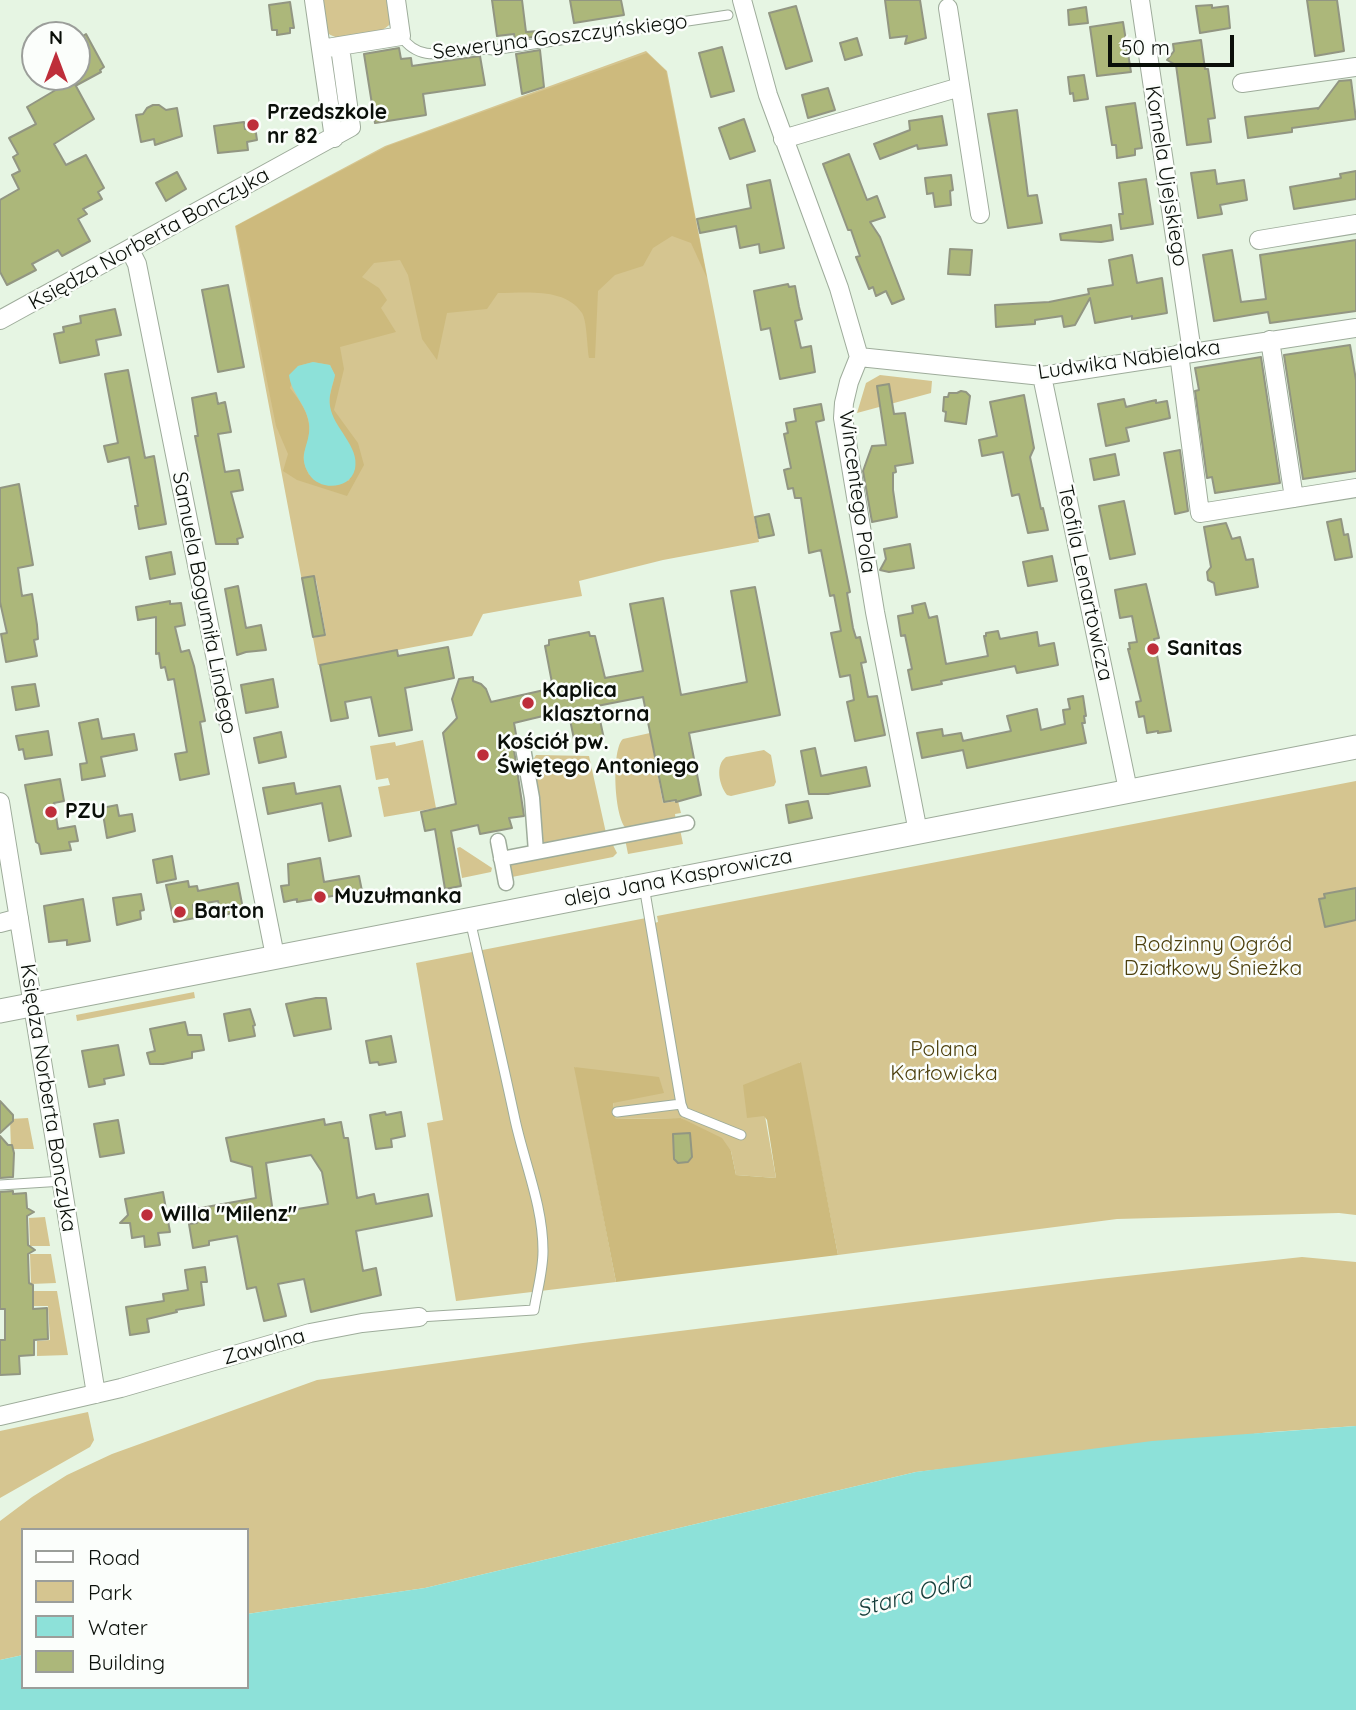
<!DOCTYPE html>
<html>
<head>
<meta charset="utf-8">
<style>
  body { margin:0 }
  #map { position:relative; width:1356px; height:1710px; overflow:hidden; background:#e6f5e3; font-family:Quicksand,sans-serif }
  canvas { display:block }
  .legend { position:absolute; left:21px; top:1528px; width:228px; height:161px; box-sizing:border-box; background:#fbfefb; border:2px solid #9b9e9a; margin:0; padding:9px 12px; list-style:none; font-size:21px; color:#0a0f09 }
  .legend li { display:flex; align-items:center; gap:14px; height:35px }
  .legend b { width:35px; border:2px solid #9b9e9a }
  .north { position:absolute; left:21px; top:21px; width:70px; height:70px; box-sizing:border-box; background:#fbfefb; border:2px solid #9b9e9a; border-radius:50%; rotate:0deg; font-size:19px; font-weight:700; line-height:28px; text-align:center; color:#0a0f09 }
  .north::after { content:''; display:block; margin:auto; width:24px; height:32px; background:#be2e3a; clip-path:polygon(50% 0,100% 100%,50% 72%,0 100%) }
  .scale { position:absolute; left:1108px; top:35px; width:126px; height:32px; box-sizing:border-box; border:4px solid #0a0f09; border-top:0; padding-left:9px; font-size:21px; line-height:24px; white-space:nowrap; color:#0a0f09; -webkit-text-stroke:5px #fbfefb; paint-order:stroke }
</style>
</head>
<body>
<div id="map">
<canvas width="1356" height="1710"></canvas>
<ul class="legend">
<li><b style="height:9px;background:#fff"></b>Road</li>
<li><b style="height:19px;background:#d5c590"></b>Park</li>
<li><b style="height:19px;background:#8de1d9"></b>Water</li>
<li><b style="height:19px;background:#acb77a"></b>Building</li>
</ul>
<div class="north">N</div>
<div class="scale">50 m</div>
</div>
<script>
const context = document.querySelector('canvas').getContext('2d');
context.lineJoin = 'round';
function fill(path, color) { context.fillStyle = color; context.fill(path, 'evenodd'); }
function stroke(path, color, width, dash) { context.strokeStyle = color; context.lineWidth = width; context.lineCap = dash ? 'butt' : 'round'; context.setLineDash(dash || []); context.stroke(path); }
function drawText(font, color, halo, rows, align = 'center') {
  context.font = font + ' Quicksand,sans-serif'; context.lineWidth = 5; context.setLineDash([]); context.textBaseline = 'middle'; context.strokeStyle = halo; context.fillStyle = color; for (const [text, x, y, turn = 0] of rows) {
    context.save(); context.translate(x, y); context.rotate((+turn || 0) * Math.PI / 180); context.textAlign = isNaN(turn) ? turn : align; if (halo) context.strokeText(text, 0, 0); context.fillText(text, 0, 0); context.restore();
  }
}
const green = new Path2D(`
  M319 0H390L393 21C383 36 333 48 324 28 320 20 321 8 319 0Z
  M646 51 667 71 759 542 663 560 579 581 582 596 483 614 472 636 318 665 313 638 326 635 316 580 302 581 235 226 385 146Z
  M880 375 932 381 931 393 857 413 866 383Z
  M650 733 663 803 678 801 681 813 675 814 676 821 627 829C614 820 611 749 623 739Z
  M423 740 436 808 384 817 378 787 390 785 388 778 376 780 370 746 395 742 396 746Z
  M764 750 771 755 776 782 774 786 731 796 727 795C719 785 715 765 726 757Z
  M536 755 589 756 606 833 541 846 533 760Z
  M1356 781V1215L1339 1213 1117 1219 838 1255 800 1062 765 1116 776 1178 736 1175 731 1151 681 1118 616 1119 613 1103 575 1067 616 1282 456 1301 427 1123 443 1120 416 963 646 918 651 924 658 922 657 916Z
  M680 829 683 844 628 854 625 839Z
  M612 843 617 853 613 857 512 877 510 863Z
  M460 847 492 868 491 872 462 878 457 848Z
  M194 992 195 998 77 1021 76 1015Z
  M28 1118 34 1149H11L10 1119Z
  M45 1217 50 1246H30L29 1218Z
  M30 1254H51L56 1283 31 1284Z
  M1302 1257 1356 1262V1426L1271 1432 916 1472 425 1588 247 1614V1530H23V1655L0 1660V1521L32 1497 67 1475 112 1454 317 1380 583 1343 1099 1279Z
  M31 1291H57L68 1355 37 1356V1341L50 1340 48 1306H32Z
  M88 1412 94 1440 90 1447 0 1498V1431Z`);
const forest = new Path2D(`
  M647 53 666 71 707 278 691 243 672 236 653 248 643 266 615 275 598 291 595 358H589C587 347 587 321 582 313 565 287 525 293 498 293L487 309 447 313 437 360 422 339 408 275 400 260 374 263 362 277 379 288 387 300 381 308 396 332 340 347 344 369 334 410 358 443 364 465 347 496 297 480 283 471 288 454 276 426 236 226 388 146ZM313 362 330 365 335 375C333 386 328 396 330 408 336 437 366 448 349 481L309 475C298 451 307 455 309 433 311 415 300 401 290 388L298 366Z
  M801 1062 838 1255 616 1282 574 1067 659 1077 664 1093 613 1103 616 1119 681 1118 722 1138 731 1151 736 1175 776 1178 767 1120 764 1116 747 1118 743 1085Z`);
const water = new Path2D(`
  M313 362 330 365 335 375C333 385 328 395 330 406 333 428 360 446 355 469 350 490 319 491 309 474 296 454 312 443 309 423 306 404 291 393 289 375L298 366Z
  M1356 1426V1710H0V1660L23 1655V1687H247V1614L425 1588 916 1472 1152 1441Z`);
const building = new Path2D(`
  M492 0H522L526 32 538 31 539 36 515 40 514 34 497 36Z
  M570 0H621L624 15 574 23Z
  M885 0H920L926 38 905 44 907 36 890 38Z
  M1307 0H1337L1344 51 1315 56Z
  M290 2 294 28H290V33L277 35V30H272L269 5Z
  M1212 5V8L1228 6 1230 28 1200 33 1196 6Z
  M796 6 812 61 786 69 769 13Z
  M1086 7 1088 23 1069 25 1068 10Z
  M1123 22 1131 72 1097 76 1090 27Z
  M86 34 104 67 100 70 101 72 77 85V40Z
  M857 38 862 55 845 60 840 43Z
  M1201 40 1205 69H1208L1215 118 1208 119 1211 142 1187 145 1176 65 1167 60 1174 51 1173 44Z
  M722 47 734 91 711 97 699 53Z
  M399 48 401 59 411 58 412 66 480 56 485 85 423 94 426 115 375 123 364 54Z
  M540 50 544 87 522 94 516 54Z
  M1084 75 1088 99 1074 101 1073 93 1070 94 1068 77Z
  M53 77H71L94 119 54 144 66 165 86 155 104 188 98 192 102 199 83 209 87 214 78 219 90 241 62 256 58 250 32 264 36 270 7 285 0 272V200L19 189 12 175 20 171 13 157 18 154 9 138 36 124 27 107 59 88Z
  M1351 80 1356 119 1292 128V132L1248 138 1245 117 1318 108V109L1339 81Z
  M828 88 835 110 808 118 802 95Z
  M1135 103 1142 148 1135 149V155L1117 158 1116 145H1112L1106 107Z
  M153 105H159L166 110 177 108 182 136 155 145 154 139 141 142 136 115 143 114 147 108Z
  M1017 110 1028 196 1037 195 1042 223 1008 228 988 114Z
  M942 116 947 145 918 149 917 145 880 159 874 144 910 130 909 121Z
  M744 119 755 151 730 159 719 128Z
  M244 122 245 129 255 127 257 140 247 142 248 150 218 153 214 126Z
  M849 154 867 200 877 196 885 217 870 222 880 237 904 299 892 304 886 291 876 296 873 287 869 289 856 257 860 256 851 230H848L823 164Z
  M1215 170 1217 184 1244 180 1247 200 1220 205 1222 214 1198 218 1191 173Z
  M1356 171V199L1294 209 1290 187 1341 178 1340 174Z
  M177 172 186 189 166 201 156 183Z
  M951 175 953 190 950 191 951 205 935 207 933 193 927 194 925 178Z
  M1146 179 1153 224 1121 229 1119 214H1123L1119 183Z
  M770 180 784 248 760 253 759 244 740 248 736 226 700 233 697 219 751 208 747 185Z
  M1111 225 1113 240 1101 242 1061 240 1060 234Z
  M1356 240V311L1270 323 1268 312 1214 321 1203 255 1232 250 1241 302 1266 299 1260 255Z
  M950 249 972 250 970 275 948 274Z
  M1132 255 1137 283 1162 278 1167 313 1132 319V316L1095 323 1090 298 1075 325 1064 327 1062 316 1035 320V324L996 327 995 305 1049 302 1089 294 1088 289 1113 285 1109 260Z
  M788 284 789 287 795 286 799 307 802 319 795 321 801 348 811 346 815 372 780 379 770 328 761 330 754 291Z
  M228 285 244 367 218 372 202 290Z
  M115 309 121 335 96 340 99 355 60 363 54 334 64 332 63 327 81 323 80 316Z
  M1350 345 1356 380V471L1303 479 1284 355Z
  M1261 357 1280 483 1215 493 1212 477 1207 478 1195 391 1199 390 1195 368Z
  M128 370 145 458 154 456 166 524 139 529 135 506H138L129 457 108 462 104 446 118 443 105 374Z
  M889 384 894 414 905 413 913 463 895 466 896 472 893 473V490L897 517 872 522 863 471 872 446 886 445 877 386Z
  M961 391 966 392 970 396 966 424 945 421 946 412 943 411 944 397H948L949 393H957Z
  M216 393 218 404 225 402 231 432 218 434 225 472 239 470 243 490 231 492 243 537 237 539 238 544H216L195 436H198L192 398Z
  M1024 395 1034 448 1030 457 1041 509 1043 508 1048 530 1028 533 1019 494 1012 496 1003 452 982 456 979 440 997 436 990 402Z
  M1124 399 1126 407 1156 400V403L1167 401 1170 418 1126 428 1129 441 1106 446 1098 404Z
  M821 404 824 420 816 422 850 592 847 593 853 628 856 638 860 637 863 650 866 662 861 663 868 697 877 696 885 735 855 741 847 702 854 700 850 675 840 677 831 633 841 631 834 595 830 596 821 550 809 553 801 498H795L793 488 788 489 784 470 791 468 784 434 788 433 786 423 796 421 794 409Z
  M1180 450 1188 511 1175 514 1164 453Z
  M1115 454 1119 475 1094 480 1090 459Z
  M19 484 33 565 18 568 22 596 32 594 37 625 38 639 34 640 37 656 6 662 1 634 7 633 0 602V488Z
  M1124 501 1135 554 1110 559 1099 506Z
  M769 514 774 535 759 538 755 517Z
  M1341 519 1344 535 1348 534 1352 557 1335 560 1327 522Z
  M1226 523 1232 539 1240 537 1246 560 1253 559 1258 587 1216 595 1214 583 1208 580 1207 572 1211 567 1204 527Z
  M910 544 914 568 889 572 880 570 886 559 884 549Z
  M171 552 175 574 150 579 146 557Z
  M1052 556 1057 581 1028 586 1023 562Z
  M314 576 325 635 313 637 302 578Z
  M1146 584 1159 638 1154 639 1171 731 1158 733V731L1147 733 1144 716 1139 717 1136 702 1141 701 1128 649H1130L1129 643 1137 642 1132 616 1120 618 1115 590Z
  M238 586 246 628 261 625 266 650 246 652 237 655 225 589Z
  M755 587 780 715 689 733 701 795 676 802V800L664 802 643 697 597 706 604 739 584 743 575 744 568 710 514 723 517 740 514 750 524 816 509 818 512 828 480 834 478 825 451 831 461 886 445 889 435 829 425 831 421 812 456 804 443 733 457 718 452 699 459 679 473 677V681L481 684 486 689 491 702 553 688 545 646 549 645V640L589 632 590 636H595L605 678 643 671 630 604 663 598 681 695 747 682 731 591Z
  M170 601V604L181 603 185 625 175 627 181 652 189 650 194 666 205 721 200 722 209 774 180 780 175 754 187 752 174 679 168 680 165 667 161 668 159 653 156 654V617L138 620 136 607Z
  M925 603 929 618 937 616 946 664 988 656 984 636H986V633L998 631 1000 639 1037 632 1039 646 1054 643 1058 665 1017 673 1015 666 941 681 942 684 912 690 908 670 912 669 905 635 901 636 898 616 913 613 912 606Z
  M448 647 454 678 405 688 412 730 379 736 371 697 345 702 348 718 331 721 320 665 397 650 398 656Z
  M273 679 278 707 246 713 241 685Z
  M35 684 39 706 16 710 12 687Z
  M1083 696 1086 716H1084L1085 723H1082L1086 743 967 768 963 750 922 758 917 733 942 729 943 736 961 733 963 741 1011 731 1007 716 1037 709 1041 730 1065 724 1063 710 1070 709 1068 699Z
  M98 719 102 739 134 734 137 750 101 757 105 776 82 780 80 764 87 763 79 723Z
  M48 731 52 755 25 759 23 749 19 750 16 736Z
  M281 732 286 757 259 763 254 738Z
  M815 748 821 776 866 767 870 786 828 794H809L801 751Z
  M60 779 64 801 54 803 58 829 75 826 78 841 69 842 71 850 41 854 39 844 36 842 25 785Z
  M294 783 296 794 340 786 351 836 329 841 322 803 268 814 263 788Z
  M808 801 812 818 789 823 786 805Z
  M117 805 119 816 132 814 135 831 107 838 102 808Z
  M172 856 176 879 157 883 153 860Z
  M320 858 324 882 359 876 363 896 345 899 344 894 297 902V899L284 902 281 886 289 885 288 864Z
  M188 881 189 887 197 886 198 891 238 883 243 909 225 915 221 911 218 901 193 905 195 918 174 922 166 885Z
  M1356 888V920L1325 927 1319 899 1325 898 1324 894Z
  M141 894 144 910 140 911 141 919 117 925 113 898Z
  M83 899 90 941 67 945V940L49 942 44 906Z
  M316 998H326L331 1029 294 1036 286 1004Z
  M250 1009 255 1025 253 1026 255 1036 229 1041 224 1014Z
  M185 1022 188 1035H201L204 1050 192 1052V1058L163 1064H150L147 1053 155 1051 150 1029Z
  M391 1036 396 1062 379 1065 378 1062 370 1063 366 1041Z
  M118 1045 124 1075 104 1079 105 1084 89 1087 82 1051Z
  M0 1101 13 1115V1121L0 1133Z
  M385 1112 386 1115 401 1112 405 1136 391 1139 392 1147 376 1149 370 1115Z
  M324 1119 325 1125 341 1122 344 1138H348L357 1198 374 1194 376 1204 428 1194 432 1216 356 1231 363 1271 376 1268 381 1295 311 1312 304 1279 278 1284 286 1316 264 1321 256 1287 247 1289 237 1236 209 1241V1245L193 1248 189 1224 197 1223 195 1209 256 1198 252 1167 231 1161 226 1138ZM311 1155 322 1172 328 1204 273 1213 266 1163Z
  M118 1120 124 1153 100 1157 94 1124Z
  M690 1133 692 1157 688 1162 678 1163 674 1159 673 1134Z
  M0 1136 8 1145H12L14 1153 13 1177 0 1178Z
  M13 1191V1194L26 1193 27 1208 34 1212 27 1216 28 1245 35 1250 28 1254 29 1283 33 1285V1309L47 1308 48 1339 34 1340V1355L19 1356 20 1374 0 1375V1340H5V1309H0V1192Z
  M163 1192 170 1232 158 1233 160 1245 145 1247 144 1236 132 1238 130 1223H120L128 1215 125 1199Z
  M205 1267 207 1282H201L204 1305 176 1310 177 1312 147 1319 149 1332 130 1335 126 1307 164 1301 163 1294 188 1290 185 1270Z`);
const service = new Path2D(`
  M401 36C424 70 458 44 493 50L728 15
  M681 1104 684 1112 741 1135
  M617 1112 681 1104 644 886
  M0 1185 63 1181
  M419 1317 534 1310C537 1291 543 1271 543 1251 543 1204 523 1160 514 1115 500 1050 485 985 470 920`);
const pedestrian = new Path2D(`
  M523 748 532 798 536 852
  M498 841 506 883
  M501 859 687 823`);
const minor = new Path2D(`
  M314 0 321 49 401 36 396 0
  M742 0 768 95 839 288 859 357 849 382 844 403 843 418 875 612 918 832
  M1140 0 1192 352
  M948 8 980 214
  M321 49 334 138
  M1242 83 1356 67
  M783 139 960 87
  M1259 240 1356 224
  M130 250 137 264 275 956
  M0 320 351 127 340 47
  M1270 340 1294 498
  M1179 354 1200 513 1356 488
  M859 357 1042 376 1356 328
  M1042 376 1128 790
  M0 802 96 1394
  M0 923 19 918
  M0 1416 121 1388 310 1333 362 1323 419 1317`);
const tertiary = new Path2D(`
  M0 1011 1356 747`);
const markers = [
  [253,125,7,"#be2e3a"],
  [1153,649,7,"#be2e3a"],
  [528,703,7,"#be2e3a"],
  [483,755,7,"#be2e3a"],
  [51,812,7,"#be2e3a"],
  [320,897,7,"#be2e3a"],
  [180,912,7,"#be2e3a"],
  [147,1215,7,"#be2e3a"]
];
const streetNames = [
  ["Seweryna Goszczyńskiego",560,37,-7],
  ["Kornela Ujejskiego",1166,176,81],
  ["Księdza Norberta Bonczyka",149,239,-29],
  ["Ludwika Nabielaka",1129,360,-8],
  ["Wincentego Pola",857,492,82],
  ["Teofila Lenartowicza",1085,583,78],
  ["Samuela Bogumiła Lindego",204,603,79],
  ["aleja Jana Kasprowicza",678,878,-11],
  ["Księdza Norberta Bonczyka",48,1098,81],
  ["Zawalna",264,1347,-16]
];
const poiNames = [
  ["Przedszkole",267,113],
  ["nr 82",267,137],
  ["Sanitas",1167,649],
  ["Kaplica",542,691],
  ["klasztorna",542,715],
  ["Kościół pw.",497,743],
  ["Świętego Antoniego",497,767],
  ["PZU",65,812],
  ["Muzułmanka",334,897],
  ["Barton",194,912],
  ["Willa \"Milenz\"",161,1215]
];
const parkNames = [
  ["Rodzinny Ogród",1213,945],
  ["Działkowy Śnieżka",1213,969],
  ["Polana",944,1050],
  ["Karłowicka",944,1074]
];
const waterNames = [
  ["Stara Odra",914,1595,-15]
];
fill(green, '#d5c590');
fill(forest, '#cdba7d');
fill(water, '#8de1d9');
fill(building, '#acb77a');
stroke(building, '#929682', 2);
stroke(service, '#9eac9b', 11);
stroke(pedestrian, '#9eac9b', 17);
stroke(minor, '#9eac9b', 20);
stroke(tertiary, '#9eac9b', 25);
stroke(service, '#fff', 9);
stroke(pedestrian, '#fff', 14);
stroke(minor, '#fff', 18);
stroke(tertiary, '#fff', 23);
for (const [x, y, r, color] of markers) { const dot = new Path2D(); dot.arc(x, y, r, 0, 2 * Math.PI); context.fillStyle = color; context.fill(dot); stroke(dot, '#fbfefb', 2.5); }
drawText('21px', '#0a0f09', '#fbfefb', streetNames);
drawText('bold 21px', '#0a0f09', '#fbfefb', poiNames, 'left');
drawText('21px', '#4c3f0d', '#fbfefb', parkNames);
drawText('italic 23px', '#143c39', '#fbfefb', waterNames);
</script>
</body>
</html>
